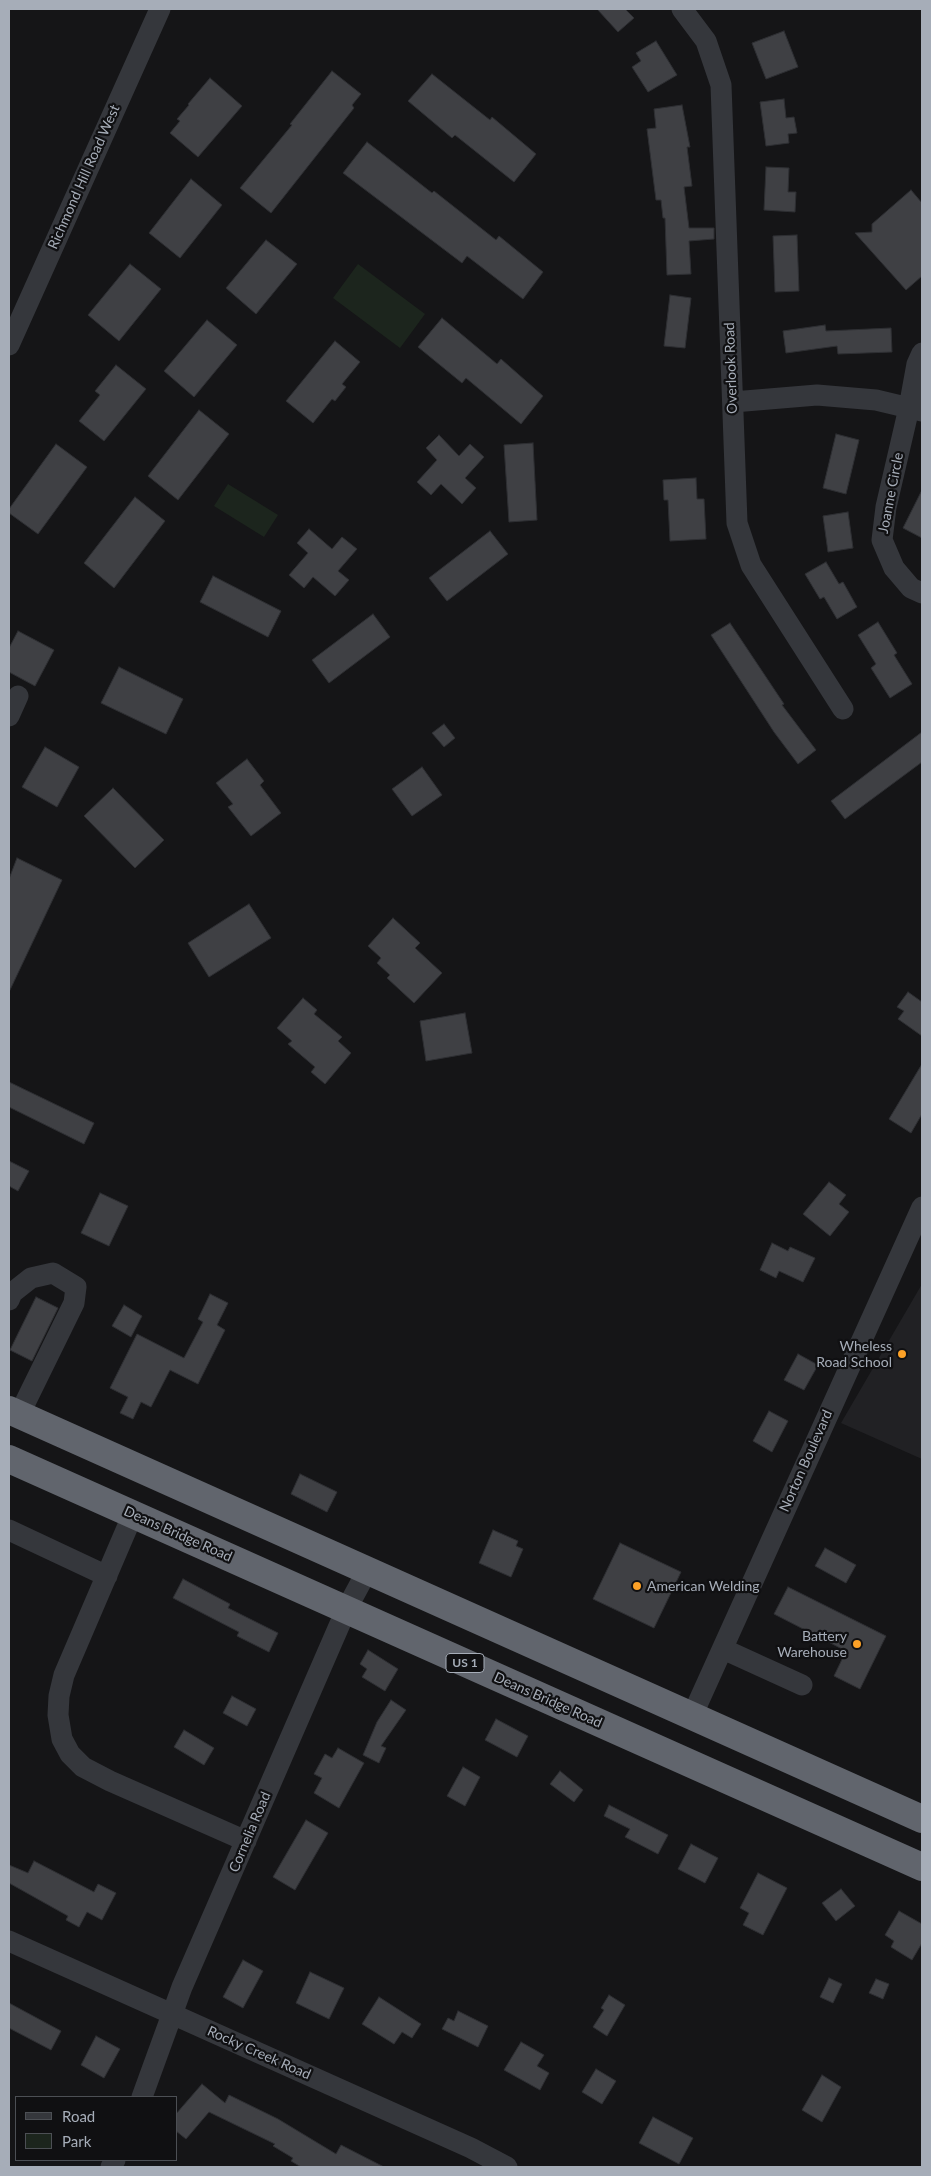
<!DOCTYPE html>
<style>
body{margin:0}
#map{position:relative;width:931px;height:2176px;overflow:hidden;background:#151517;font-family:Lato,sans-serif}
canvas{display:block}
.frame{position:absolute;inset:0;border:10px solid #a6adb8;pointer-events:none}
.legend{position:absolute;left:15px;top:2096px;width:162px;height:65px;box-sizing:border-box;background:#101012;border:1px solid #4c4f54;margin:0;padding:6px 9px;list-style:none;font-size:15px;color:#a6adb8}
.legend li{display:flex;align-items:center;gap:10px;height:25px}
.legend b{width:25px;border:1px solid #4c4f54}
</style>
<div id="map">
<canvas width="931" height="2176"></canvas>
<div class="frame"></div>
<ul class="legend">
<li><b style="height:6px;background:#35373c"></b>Road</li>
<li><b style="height:14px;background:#1c251d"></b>Park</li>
</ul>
</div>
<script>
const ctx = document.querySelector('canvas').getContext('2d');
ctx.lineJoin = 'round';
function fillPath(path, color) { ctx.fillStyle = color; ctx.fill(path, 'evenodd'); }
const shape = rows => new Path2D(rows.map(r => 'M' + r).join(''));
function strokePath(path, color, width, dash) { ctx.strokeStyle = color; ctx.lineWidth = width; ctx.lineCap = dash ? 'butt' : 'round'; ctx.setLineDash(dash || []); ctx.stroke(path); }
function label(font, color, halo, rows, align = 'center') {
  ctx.font = font + ' Lato,sans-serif'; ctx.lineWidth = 4.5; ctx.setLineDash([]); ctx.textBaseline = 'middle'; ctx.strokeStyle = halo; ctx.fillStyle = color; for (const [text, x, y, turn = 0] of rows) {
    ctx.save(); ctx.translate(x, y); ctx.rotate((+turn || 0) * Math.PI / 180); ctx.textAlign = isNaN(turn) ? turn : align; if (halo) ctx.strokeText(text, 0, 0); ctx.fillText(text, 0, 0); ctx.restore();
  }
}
const built = shape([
 [922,1284,922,1459,841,1423]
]);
const green = shape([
 [358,264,425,314,400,348,333,298],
 [228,484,278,515,264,537,214,506]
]);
const building = shape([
 [597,9,625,9,634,18,618,32,597,9],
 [784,31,798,67,766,79,752,43,784,31],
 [656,41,677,75,648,92,632,67,641,61,636,53,656,41],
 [332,71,361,94,352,105,354,108,271,213,240,188,292,125,290,124,332,71],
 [432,74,490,120,492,117,536,154,514,182,455,135,452,138,408,101,432,74],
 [210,78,242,106,198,157,170,133,180,121,177,119,189,105,188,104,210,78],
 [784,99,786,118,794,117,797,133,788,134,789,143,766,146,760,102,784,99],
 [682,105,690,147,687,147,692,186,684,187,689,228,714,228,714,239,689,241,691,274,667,275,665,218,663,218,661,200,656,200,647,129,656,128,654,109,682,105],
 [367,142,432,193,434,191,496,240,499,236,543,272,523,299,467,256,462,263,343,173,367,142],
 [766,167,789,168,788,192,796,192,795,212,764,210,766,167],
 [191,179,222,205,180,258,149,233,191,179],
 [911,190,922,203,922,276,906,290,855,233,872,232,872,224,911,190],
 [797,235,799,291,775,292,773,236,797,235],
 [266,240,297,264,256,314,226,288,266,240],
 [130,264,161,289,119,341,88,315,130,264],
 [670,295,691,298,685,348,664,346,670,295],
 [442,318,497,364,501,359,543,396,521,424,466,378,462,383,418,347,442,318],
 [207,320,237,345,194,397,164,371,207,320],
 [825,325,826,331,891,328,892,352,838,354,837,346,786,353,783,331,825,325],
 [335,341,360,362,342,384,346,387,335,401,332,399,313,423,286,401,335,341],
 [116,365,146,389,104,441,79,421,100,395,95,391,116,365],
 [199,410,229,434,178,500,148,476,199,410],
 [836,434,859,440,846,494,823,488,836,434],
 [439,435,459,456,470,444,484,457,465,478,476,488,462,504,441,484,431,495,417,482,437,460,426,448,439,435],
 [533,443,537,520,509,522,504,445,533,443],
 [56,444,87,467,38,534,9,513,9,509,56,444],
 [696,478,697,499,704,499,706,539,670,541,668,500,664,500,663,480,696,478],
 [922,490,922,538,903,528,922,490],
 [135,497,165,521,114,588,84,563,135,497],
 [848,512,853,548,828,552,823,516,848,512],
 [309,529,332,549,342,537,357,549,338,571,349,580,335,596,313,577,304,588,289,575,308,553,297,543,309,529],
 [490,531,508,554,447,601,429,578,490,531],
 [826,562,839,584,843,582,857,607,837,619,824,597,820,599,805,574,826,562],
 [213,576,281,611,268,637,200,602,213,576],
 [373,614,390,637,329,683,312,660,373,614],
 [878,622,897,653,894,655,912,684,890,698,871,668,876,664,858,635,878,622],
 [730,623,784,704,782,705,816,750,798,764,774,732,711,635,730,623],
 [18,631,54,650,35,686,9,672,9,648,18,631],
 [119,667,183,699,166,734,101,703,119,667],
 [444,724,455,738,444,747,432,733,444,724],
 [922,732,922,762,845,819,831,801,922,732],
 [45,747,79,767,57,807,22,787,45,747],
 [247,759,264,781,260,785,281,813,251,836,228,807,233,804,216,783,247,759],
 [422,767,442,795,412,816,392,789,422,767],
 [113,788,164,840,135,868,84,816,113,788],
 [17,858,62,880,9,992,9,879,17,858],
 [249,904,271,938,209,977,188,943,249,904],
 [393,918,420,943,415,948,442,973,414,1003,387,978,390,975,377,963,381,958,368,946,393,918],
 [908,992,922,1002,922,1036,898,1019,904,1011,897,1007,908,992],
 [303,998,317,1010,314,1014,342,1037,338,1041,351,1053,325,1084,311,1072,315,1067,288,1044,292,1041,277,1028,303,998],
 [465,1013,472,1053,426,1061,420,1021,465,1013],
 [922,1064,922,1114,911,1133,889,1119,922,1064],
 [9,1082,94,1123,84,1144,9,1107,9,1082],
 [9,1161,29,1171,18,1191,9,1186,9,1161],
 [829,1182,846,1195,839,1204,849,1212,830,1236,803,1214,829,1182],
 [100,1193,128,1206,109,1246,81,1233,100,1193],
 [772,1243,788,1251,790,1247,815,1258,803,1282,779,1271,776,1278,760,1270,772,1243],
 [210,1294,228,1303,217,1325,225,1330,198,1384,170,1370,151,1407,141,1402,133,1419,120,1413,128,1397,110,1388,137,1334,184,1358,203,1322,198,1319,210,1294],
 [36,1297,58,1308,32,1361,10,1350,36,1297],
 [124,1305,142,1316,131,1337,112,1326,124,1305],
 [798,1354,818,1365,804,1390,784,1380,798,1354],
 [769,1411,788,1421,772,1452,753,1441,769,1411],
 [300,1474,337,1492,327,1512,291,1494,300,1474],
 [493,1530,518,1541,516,1546,523,1549,511,1577,479,1563,493,1530],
 [620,1543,681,1572,654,1628,593,1599,620,1543],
 [825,1548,856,1565,846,1583,815,1566,825,1548],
 [183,1579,230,1604,228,1608,278,1633,269,1652,237,1636,239,1632,173,1598,183,1579],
 [788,1587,886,1636,860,1689,834,1676,846,1651,774,1614,788,1587],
 [368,1650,398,1669,385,1691,362,1677,367,1669,360,1664,368,1650],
 [232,1696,256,1709,247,1726,223,1713,232,1696],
 [391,1700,406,1710,381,1746,386,1748,379,1763,363,1755,377,1722,391,1700],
 [496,1719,528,1736,517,1757,485,1740,496,1719],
 [184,1730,214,1748,204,1765,174,1747,184,1730],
 [338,1748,364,1763,339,1808,314,1793,322,1778,314,1774,325,1754,332,1758,338,1748],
 [463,1767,480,1777,465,1806,447,1796,463,1767],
 [560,1771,583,1790,574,1802,550,1784,560,1771],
 [609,1805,668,1835,658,1854,625,1837,630,1829,604,1816,609,1805],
 [306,1820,328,1833,295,1890,273,1877,306,1820],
 [691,1844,718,1858,705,1883,678,1869,691,1844],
 [34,1861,94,1892,98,1884,116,1893,102,1920,87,1912,79,1927,66,1920,68,1916,9,1883,9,1865,28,1873,34,1861],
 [758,1873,787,1888,763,1935,743,1925,749,1913,740,1908,758,1873],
 [841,1889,855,1906,836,1921,822,1903,841,1889],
 [899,1911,922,1924,922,1943,912,1960,891,1947,894,1941,885,1935,899,1911],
 [243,1960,263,1971,243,2008,223,1997,243,1960],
 [310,1972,344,1988,329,2019,296,2003,310,1972],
 [829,1978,842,1984,833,2003,820,1997,829,1978],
 [876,1979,889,1984,883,1999,869,1993,876,1979],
 [609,1995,625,2005,607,2036,593,2027,604,2010,601,2008,609,1995],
 [379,1997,421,2024,412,2038,402,2032,394,2044,362,2024,379,1997],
 [9,2003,61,2031,51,2050,9,2028,9,2003],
 [458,2011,488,2026,478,2047,442,2029,448,2018,454,2021,458,2011],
 [96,2036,120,2049,104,2078,81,2065,96,2036],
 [521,2042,544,2055,537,2066,549,2073,540,2090,504,2070,521,2042],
 [596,2069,616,2081,602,2104,582,2092,596,2069],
 [822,2075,841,2087,822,2122,802,2110,822,2075],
 [202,2084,225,2103,229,2095,278,2119,336,2154,341,2145,384,2167,301,2167,291,2161,293,2158,273,2146,275,2144,209,2112,186,2139,176,2131,176,2114,202,2084],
 [653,2117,693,2138,679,2164,639,2143,653,2117]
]);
const minor = shape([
 [682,9,706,41,721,85,737,523,751,565,843,709],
 [9,345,160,9],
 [922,353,917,364,909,408,886,507,882,540,894,568,911,588,922,593],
 [733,402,817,395,876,400,922,411],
 [9,716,18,696],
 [9,1300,12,1293,31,1278,53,1273,76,1287,74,1303,19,1415],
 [133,1514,64,1675,59,1696,58,1715,62,1739,70,1754,83,1767,110,1781,246,1841],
 [9,1530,107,1576],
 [723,1649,802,1685],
 [692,1716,922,1207],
 [9,1941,471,2148,507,2167],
 [142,2097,182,1987,346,1610,367,1571],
 [111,2167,115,2160]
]);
const highway = shape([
 [9,1410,922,1819],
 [9,1459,922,1867]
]);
const markers = [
 [902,1354,5,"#fca127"],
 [637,1586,5,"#fca127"],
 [857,1644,5,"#fca127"]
];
const shields = [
 [465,1663,38]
];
const shieldNames = [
 ["US 1",465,1663]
];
const streetNames = [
 ["Richmond Hill Road West",84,177,-66],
 ["Overlook Road",731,368,-92],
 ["Joanne Circle",891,493,-79],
 ["Norton Boulevard",806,1461,-66],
 ["Deans Bridge Road",178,1534,24],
 ["Deans Bridge Road",548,1700,24],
 ["Cornelia Road",250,1832,-67],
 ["Rocky Creek Road",259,2053,24]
];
const poiNames = [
 ["Wheless",892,1346],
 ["Road School",892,1362],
 ["American Welding",647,1586,"left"],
 ["Battery",847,1636],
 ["Warehouse",847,1652]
];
fillPath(built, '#212124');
fillPath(green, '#1c251d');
fillPath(building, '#3f4044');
strokePath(building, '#2e2f33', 1);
strokePath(minor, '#35373c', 21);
strokePath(highway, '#61656d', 28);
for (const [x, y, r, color] of markers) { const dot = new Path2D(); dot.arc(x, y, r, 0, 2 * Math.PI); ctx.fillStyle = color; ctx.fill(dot); strokePath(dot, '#101012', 2); }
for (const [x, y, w] of shields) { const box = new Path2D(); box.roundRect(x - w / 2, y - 9.5, w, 19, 4); ctx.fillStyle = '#101012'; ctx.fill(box); strokePath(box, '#a6adb8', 1); }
label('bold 12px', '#a6adb8', null, shieldNames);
label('14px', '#a6adb8', '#101012', streetNames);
label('14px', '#a6adb8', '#101012', poiNames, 'right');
</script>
